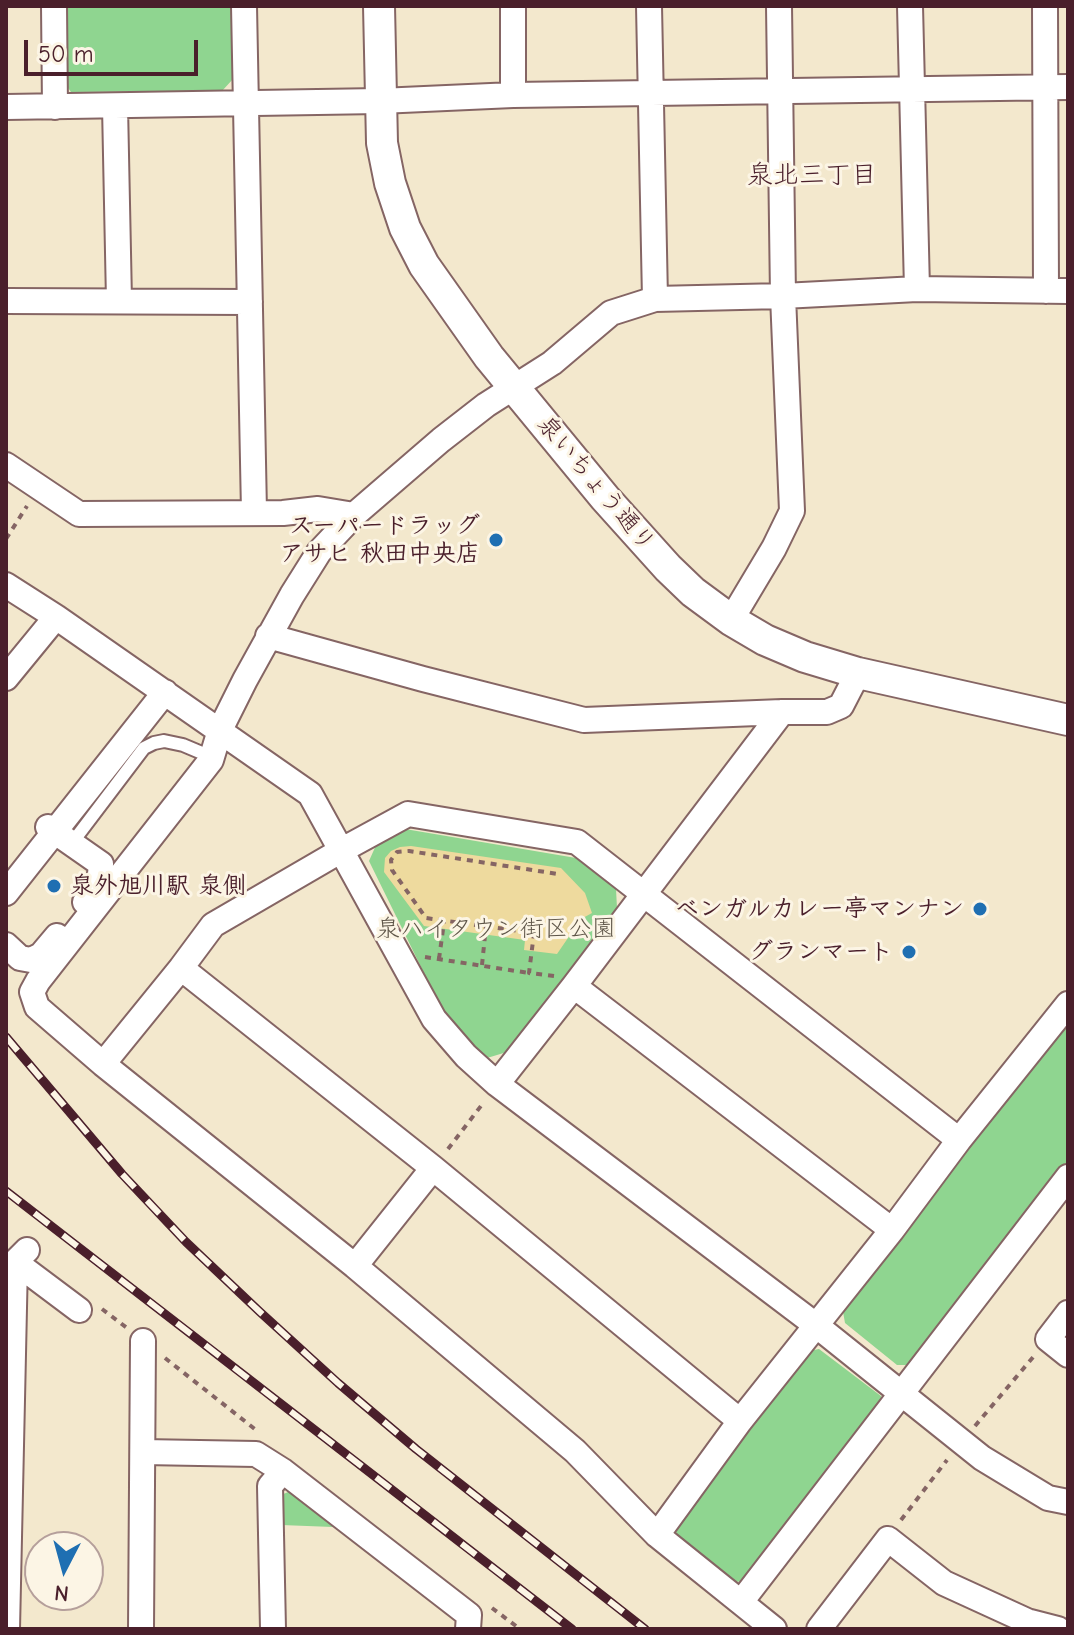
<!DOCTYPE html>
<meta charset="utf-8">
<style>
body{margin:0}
#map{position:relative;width:1074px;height:1635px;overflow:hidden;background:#f3e8cd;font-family:"Comic Neue",sans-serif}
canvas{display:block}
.frame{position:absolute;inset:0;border:8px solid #4a1f2b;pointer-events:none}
.north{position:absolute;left:24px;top:1531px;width:80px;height:80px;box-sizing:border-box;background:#fcf5e5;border:2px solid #b59f9b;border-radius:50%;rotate:186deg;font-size:22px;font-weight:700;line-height:32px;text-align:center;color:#4a1f2b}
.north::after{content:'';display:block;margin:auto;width:28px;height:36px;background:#1f6fb2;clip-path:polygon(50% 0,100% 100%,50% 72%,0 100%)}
.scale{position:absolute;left:24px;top:40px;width:174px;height:36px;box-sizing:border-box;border:4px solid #4a1f2b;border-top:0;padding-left:10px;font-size:24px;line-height:28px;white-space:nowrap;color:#4a1f2b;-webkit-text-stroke:6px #fcf5e5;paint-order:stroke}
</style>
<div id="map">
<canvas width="1074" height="1635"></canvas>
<div class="frame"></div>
<div class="north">N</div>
<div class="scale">50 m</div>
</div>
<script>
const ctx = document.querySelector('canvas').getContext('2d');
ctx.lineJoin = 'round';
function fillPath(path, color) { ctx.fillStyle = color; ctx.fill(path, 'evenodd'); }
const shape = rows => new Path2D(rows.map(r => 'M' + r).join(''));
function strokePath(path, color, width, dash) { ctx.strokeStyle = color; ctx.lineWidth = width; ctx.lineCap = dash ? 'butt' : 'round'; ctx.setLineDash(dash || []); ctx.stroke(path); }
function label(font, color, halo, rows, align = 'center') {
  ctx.font = font + ' "Comic Neue","Klee One",sans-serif'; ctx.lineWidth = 6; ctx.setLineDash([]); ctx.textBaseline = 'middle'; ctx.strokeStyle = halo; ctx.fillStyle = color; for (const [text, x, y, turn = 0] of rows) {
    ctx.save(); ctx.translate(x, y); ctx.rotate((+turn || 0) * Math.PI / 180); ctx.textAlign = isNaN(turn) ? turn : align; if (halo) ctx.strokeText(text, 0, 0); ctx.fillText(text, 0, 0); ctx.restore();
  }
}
const green = shape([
 [62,6,232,6,233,79,222,91,71,92,63,81],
 [405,829,576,858,616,889,617,908,507,1052,487,1058,446,1018,369,861,377,843],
 [1068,1017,1068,1167,915,1365,897,1365,845,1323,842,1306],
 [819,1349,881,1396,881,1407,747,1581,734,1582,676,1534,678,1521,809,1351],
 [293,1490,338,1523,333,1527,281,1525,281,1495]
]);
const sand = shape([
 [411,846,561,868,585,893,592,913,581,919,557,954,524,950,525,940,424,926,384,872,385,858,391,851,400,847]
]);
const path = shape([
 [6,539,27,506],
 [425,957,529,973],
 [439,959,444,922],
 [482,965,486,926],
 [554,976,529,973,534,933,426,918,392,870,391,860,397,852,409,851,558,874],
 [448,1149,484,1102],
 [102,1309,127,1328],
 [165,1358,256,1430],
 [975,1426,1034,1356],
 [901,1520,947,1460],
 [492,1608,520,1629]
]);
const service = shape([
 [72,843,144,748,154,743,164,741,183,745,202,753,211,760]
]);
const minor = shape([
 [54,6,55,107],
 [244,6,254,512],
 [513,6,513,95],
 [649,6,655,299],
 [910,6,917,289],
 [1045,6,1046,291],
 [115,106,119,301],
 [6,107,380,101,513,95,1068,87],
 [6,301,250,302],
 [6,465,79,514,283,513,318,509,354,515,441,440,486,405,552,363,611,313,655,299,783,296,917,289,1068,291],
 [354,515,319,552,292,595,245,680,220,730,211,760,38,981,32,992,37,1007,103,1064,355,1266,575,1451,657,1535,774,1629],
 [6,585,56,617,310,794,434,1019,466,1056,497,1084,817,1326,982,1458,1048,1498,1068,1502],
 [731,620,774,548,792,511,783,296,779,6],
 [268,636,423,679,584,720,782,712,827,712,841,706,858,673],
 [6,678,56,617],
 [48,827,101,864,99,884,85,902],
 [6,893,165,692],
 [6,945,20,958,31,960,41,955,57,936],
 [181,968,433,1168,740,1421],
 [574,986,892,1230],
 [103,1064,181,968,213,925,342,850,408,814,577,842,959,1140],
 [497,1084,574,986,782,712],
 [15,1262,79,1310],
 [355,1266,433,1168],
 [1068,1313,1048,1339,1068,1355],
 [143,1452,256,1454,283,1471,469,1615,468,1629],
 [657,1535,740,1421,892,1230,959,1140,1068,1004],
 [741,1602,1068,1177],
 [7,1629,15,1262,27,1250],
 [141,1629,143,1341],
 [273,1629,270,1486,283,1471],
 [819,1629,888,1539,944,1583,1027,1621,1058,1629]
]);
const tertiary = shape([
 [379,6,382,143,390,183,405,228,424,265,489,357,605,498,668,568,693,592,731,620,765,640,805,657,858,673,1068,720]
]);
const rail = shape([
 [6,1037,122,1174,186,1242,260,1312,338,1383,416,1449,645,1629],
 [6,1191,572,1629]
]);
const markers = [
 [496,540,8,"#1f6fb2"],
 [54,886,8,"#1f6fb2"],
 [980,909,8,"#1f6fb2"],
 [909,952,8,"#1f6fb2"]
];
const streetNames = [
 ["泉いちょう通り",596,484,50]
];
const poiNames = [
 ["スーパードラッグ",480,526],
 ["アサヒ 秋田中央店",480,554],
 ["泉外旭川駅 泉側",70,886,"left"],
 ["ベンガルカレー亭マンナン",964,909],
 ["グランマート",893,952]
];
const parkNames = [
 ["泉ハイタウン街区公園",496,929]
];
const neighbourhoodNames = [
 ["泉北三丁目",812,176]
];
fillPath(green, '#8fd590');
fillPath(sand, '#eeda9e');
strokePath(service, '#856564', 16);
strokePath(minor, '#856564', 28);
strokePath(tertiary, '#856564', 34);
strokePath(path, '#856564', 4, [6, 6]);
strokePath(service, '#fff', 12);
strokePath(minor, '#fff', 24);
strokePath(tertiary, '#fff', 30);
strokePath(rail, '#4a1f2b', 9);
strokePath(rail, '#fcf5e5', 6, [18]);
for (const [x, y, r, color] of markers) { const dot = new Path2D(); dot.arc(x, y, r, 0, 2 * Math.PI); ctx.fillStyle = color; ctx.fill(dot); strokePath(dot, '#fcf5e5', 3); }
label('24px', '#4a1f2b', '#fcf5e5', streetNames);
label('bold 24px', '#4a1f2b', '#fcf5e5', poiNames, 'right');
label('24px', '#5f5649', '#fcf5e5', parkNames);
label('26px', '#4a1f2b', '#fcf5e5', neighbourhoodNames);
</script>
